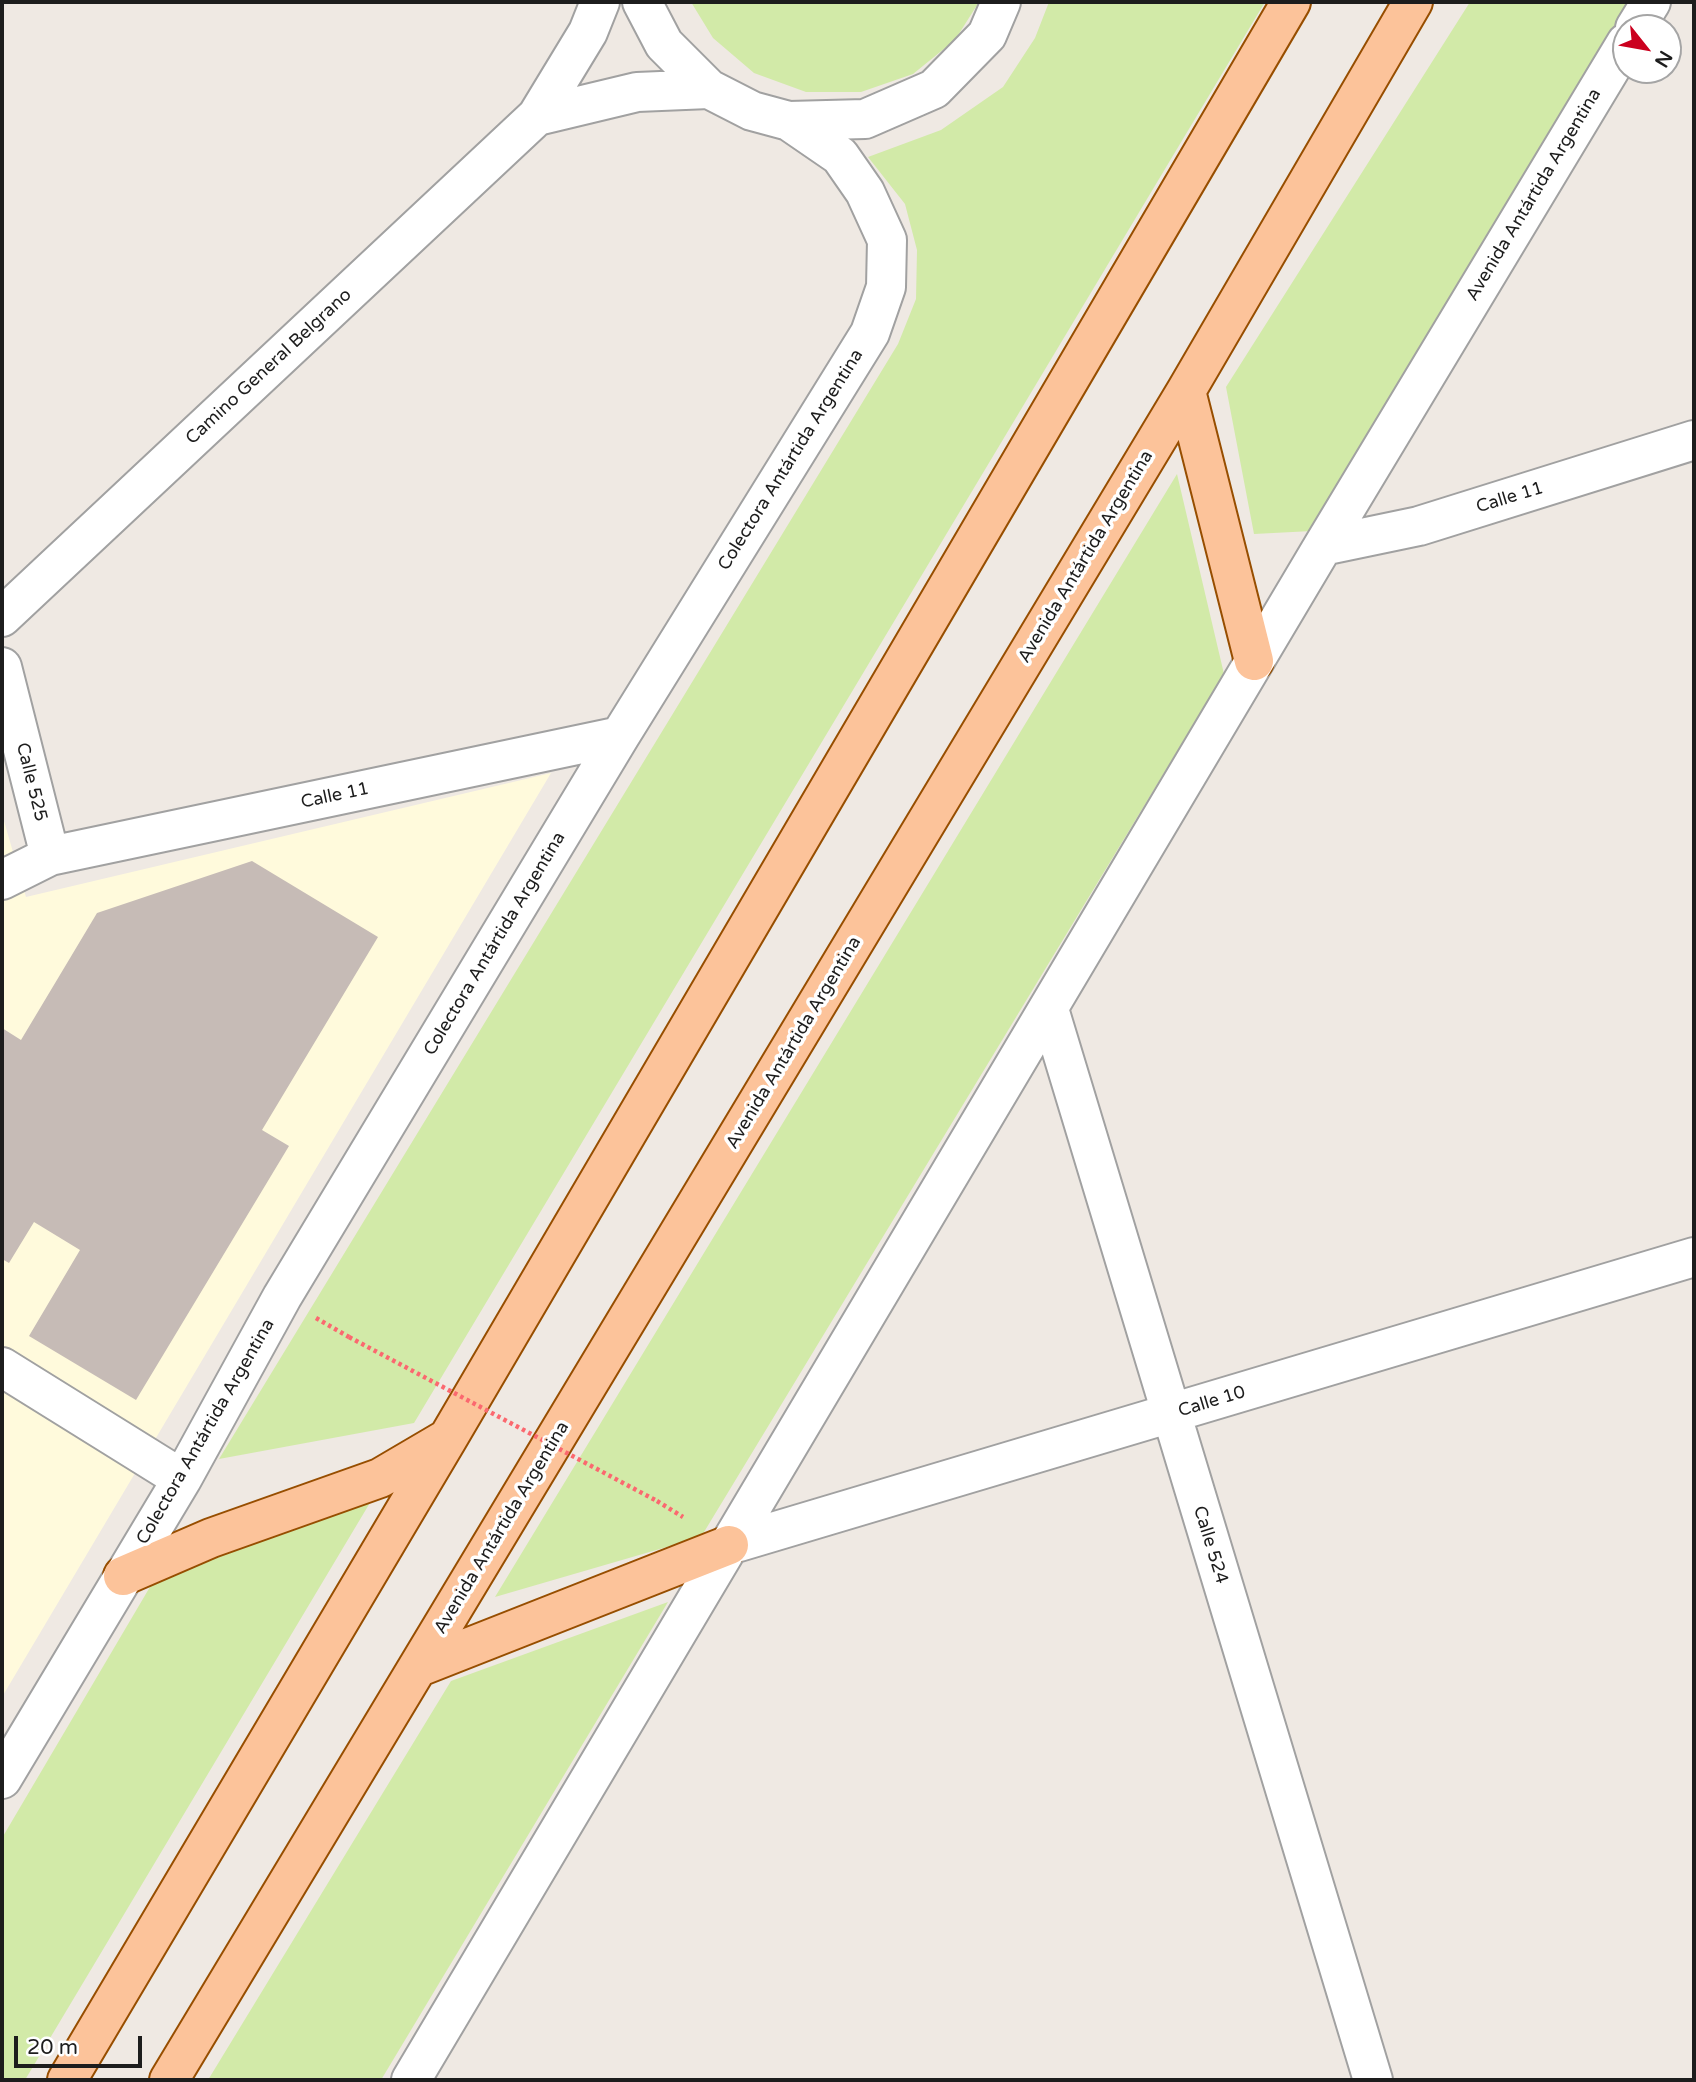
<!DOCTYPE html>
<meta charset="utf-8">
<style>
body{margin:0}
#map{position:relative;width:1696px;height:2082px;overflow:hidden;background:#efe9e3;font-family:"Varela Round",sans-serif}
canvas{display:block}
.frame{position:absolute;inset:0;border:4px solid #1d1d1d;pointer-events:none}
.north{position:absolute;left:1612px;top:14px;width:70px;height:70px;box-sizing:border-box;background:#fff;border:2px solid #a5a5a5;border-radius:50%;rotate:121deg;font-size:19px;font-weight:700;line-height:28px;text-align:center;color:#1d1d1d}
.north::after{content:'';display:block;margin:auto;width:24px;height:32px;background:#cb001e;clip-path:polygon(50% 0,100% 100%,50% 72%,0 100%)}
.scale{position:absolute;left:14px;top:2036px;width:128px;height:32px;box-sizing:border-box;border:4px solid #1d1d1d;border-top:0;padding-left:9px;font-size:21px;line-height:24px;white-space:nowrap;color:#1d1d1d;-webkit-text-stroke:5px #fff;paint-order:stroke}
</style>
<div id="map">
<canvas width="1696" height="2082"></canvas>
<div class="frame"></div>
<div class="north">N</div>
<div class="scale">20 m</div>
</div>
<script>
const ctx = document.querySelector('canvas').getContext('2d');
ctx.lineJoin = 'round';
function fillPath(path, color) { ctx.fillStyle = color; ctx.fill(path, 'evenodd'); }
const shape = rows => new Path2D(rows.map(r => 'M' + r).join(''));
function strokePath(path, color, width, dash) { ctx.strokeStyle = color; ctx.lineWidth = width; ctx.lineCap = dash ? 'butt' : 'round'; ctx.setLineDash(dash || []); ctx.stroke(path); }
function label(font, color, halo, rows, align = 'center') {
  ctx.font = font + ' "Varela Round",sans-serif'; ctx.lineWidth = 7; ctx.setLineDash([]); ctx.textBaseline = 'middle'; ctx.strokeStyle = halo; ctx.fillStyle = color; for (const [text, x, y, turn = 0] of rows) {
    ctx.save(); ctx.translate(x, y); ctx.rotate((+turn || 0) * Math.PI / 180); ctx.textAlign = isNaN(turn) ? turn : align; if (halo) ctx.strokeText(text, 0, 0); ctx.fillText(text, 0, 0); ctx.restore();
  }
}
const education = shape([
 [551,773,2,1697,2,814,26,897]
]);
const grass = shape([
 [691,2,979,2,955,40,913,74,861,92,806,92,754,73,713,38],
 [1049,2,1265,2,414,1423,219,1459,898,344,916,299,917,250,905,204,868,157,941,130,1003,87,1035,38],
 [1470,2,1639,2,1312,531,1254,534,1226,387],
 [1177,474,1224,674,701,1537,495,1597],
 [383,1481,25,2080,2,2080,2,1838,180,1536],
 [668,1602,381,2080,208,2080,451,1681]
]);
const building = shape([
 [252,861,378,937,262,1130,289,1146,136,1400,29,1336,80,1250,34,1222,9,1263,2,1259,2,1028,21,1040,97,913]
]);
const path = shape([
 [316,1318,349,1337],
 [657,1501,683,1517]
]);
const minor = shape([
 [642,2,664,44,709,89,752,111,789,121,865,119,934,89,987,35,1001,2],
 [1635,28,1651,2],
 [537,116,637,92,709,89],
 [1323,546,1419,526,1694,440],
 [2,617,537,116,588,32,600,2],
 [2,667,50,856],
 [2,880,50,856,620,736],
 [1049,1009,1373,2080],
 [2,1367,182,1479],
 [729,1545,1694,1257],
 [2,1779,182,1479,282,1297,620,736,870,333,886,287,887,240,865,192,840,156,789,121],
 [411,2080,1323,546,1626,43]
]);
const major = shape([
 [1186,391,1254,661],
 [123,1576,211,1538,380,1478,443,1441],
 [419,1667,729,1545],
 [67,2080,448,1438,1291,2],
 [169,2080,1186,391,1413,2]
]);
const pathBridge = shape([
 [349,1337,657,1501]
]);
const streetNames = [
 ["Avenida Antártida Argentina",1534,195,-59],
 ["Camino General Belgrano",269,367,-43],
 ["Colectora Antártida Argentina",791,460,-58],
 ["Calle 11",1510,498,-17],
 ["Avenida Antártida Argentina",1086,557,-59],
 ["Calle 525",31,782,76],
 ["Calle 11",335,796,-12],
 ["Colectora Antártida Argentina",495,944,-59],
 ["Avenida Antártida Argentina",794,1043,-59],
 ["Calle 10",1212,1402,-17],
 ["Colectora Antártida Argentina",206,1432,-60],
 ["Avenida Antártida Argentina",502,1528,-59],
 ["Calle 524",1210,1545,73]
];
fillPath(education, '#fffadc');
fillPath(grass, '#d2eaa8');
fillPath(building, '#c6bbb6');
strokePath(minor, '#a1a1a1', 42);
strokePath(major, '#974e00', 42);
strokePath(path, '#fb686f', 4.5, [3.5, 3.5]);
strokePath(minor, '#fff', 38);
strokePath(major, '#fcc39a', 38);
strokePath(pathBridge, '#fb686f', 4.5, [3.5, 3.5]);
label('18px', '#1d1d1d', '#fff', streetNames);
</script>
